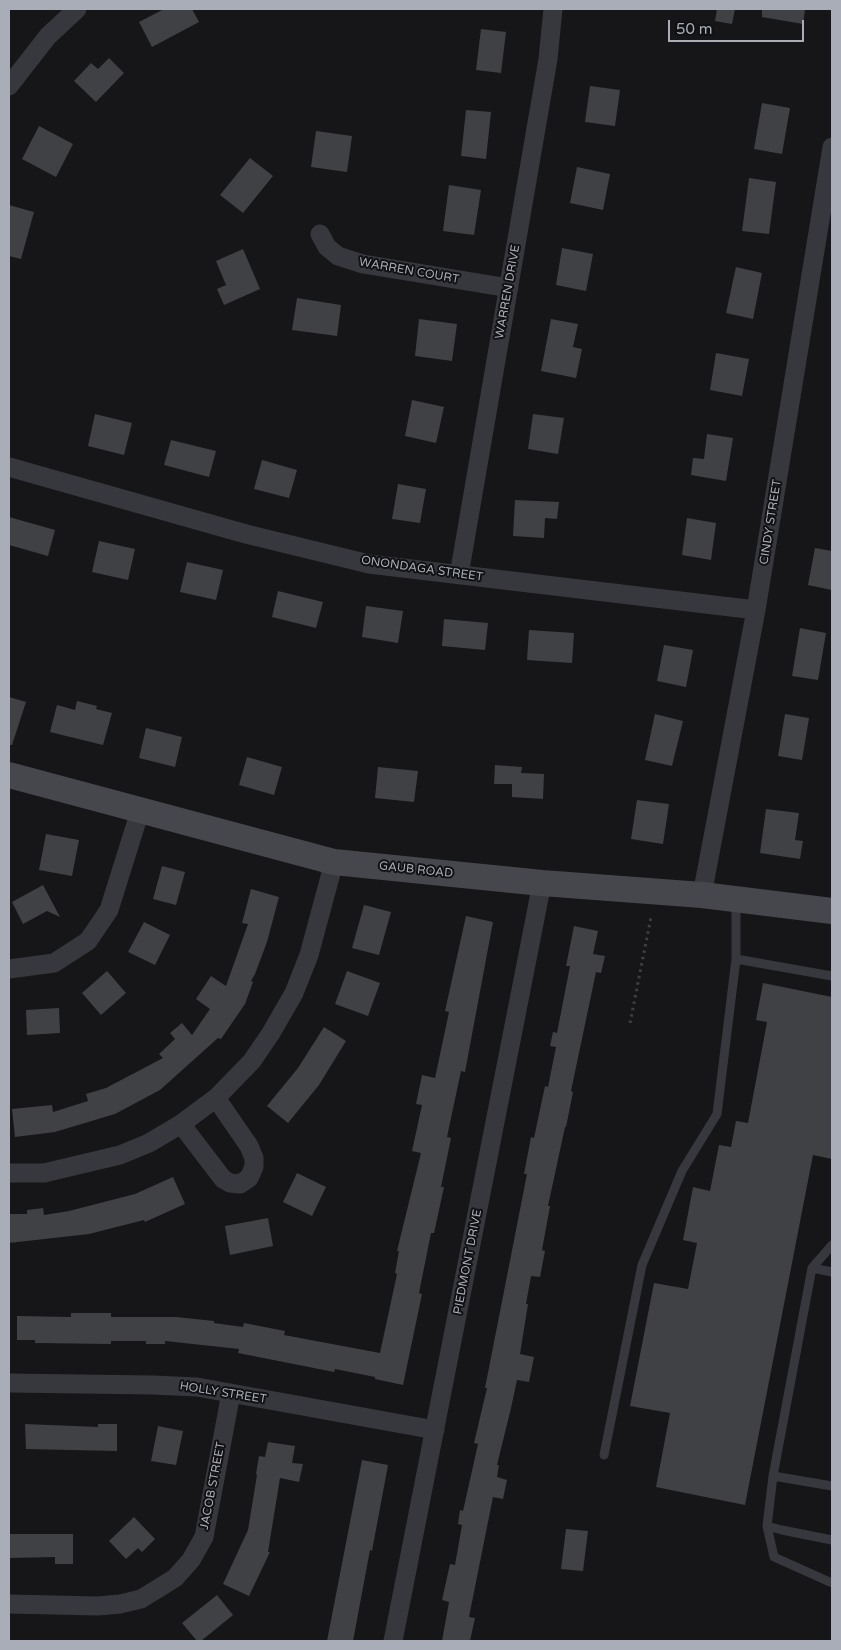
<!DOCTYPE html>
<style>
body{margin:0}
#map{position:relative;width:841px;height:1650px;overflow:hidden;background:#161618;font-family:"Varela Round",sans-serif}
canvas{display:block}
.frame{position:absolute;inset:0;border:10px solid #a8adb8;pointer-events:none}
.scale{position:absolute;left:668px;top:20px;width:136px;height:22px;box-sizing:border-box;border:2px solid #a8adb8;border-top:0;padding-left:6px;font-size:15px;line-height:18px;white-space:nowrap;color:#a8adb8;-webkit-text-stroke:4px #111113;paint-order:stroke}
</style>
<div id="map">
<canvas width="841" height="1650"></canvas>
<div class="frame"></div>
<div class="scale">50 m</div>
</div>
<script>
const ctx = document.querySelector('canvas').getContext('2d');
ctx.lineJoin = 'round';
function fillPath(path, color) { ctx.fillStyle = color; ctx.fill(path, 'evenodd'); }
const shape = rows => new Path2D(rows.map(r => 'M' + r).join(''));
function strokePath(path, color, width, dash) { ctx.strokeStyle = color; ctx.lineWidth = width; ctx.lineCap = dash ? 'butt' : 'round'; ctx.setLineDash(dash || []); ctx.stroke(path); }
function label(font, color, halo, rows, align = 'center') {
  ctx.font = font + ' "Varela Round",sans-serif'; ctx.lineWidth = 4; ctx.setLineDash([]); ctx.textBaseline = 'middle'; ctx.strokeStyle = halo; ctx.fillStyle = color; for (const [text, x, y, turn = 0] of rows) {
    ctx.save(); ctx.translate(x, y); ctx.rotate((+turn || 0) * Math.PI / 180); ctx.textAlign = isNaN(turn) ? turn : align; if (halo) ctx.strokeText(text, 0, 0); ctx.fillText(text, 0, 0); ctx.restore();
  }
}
const building = shape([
 [164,9,192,9,199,22,152,47,139,22],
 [717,9,735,9,732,24,715,21],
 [762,9,805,9,803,24,762,17],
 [481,29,506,32,501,73,476,70],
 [109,58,124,73,96,102,74,81,91,63,98,69],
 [590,86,620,90,615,126,585,122],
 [762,103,790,108,782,154,754,149],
 [466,110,491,112,486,159,461,156],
 [39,126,73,144,56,177,22,159],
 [316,131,352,136,347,172,311,167],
 [250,158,273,176,243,213,220,195],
 [577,167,610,174,603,210,570,203],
 [749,178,776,182,769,234,742,231],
 [449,185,481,190,474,235,443,231],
 [9,205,34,212,21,259,9,256],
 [562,248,593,254,586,291,556,285],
 [243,249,260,289,224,305,217,289,226,285,216,261],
 [736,267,762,273,753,319,726,313],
 [297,298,341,305,337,336,292,330],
 [419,319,457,324,452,361,415,356],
 [551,319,578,324,573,347,582,349,576,378,541,371],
 [716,353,749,359,742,396,710,390],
 [412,400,444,407,436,443,405,436],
 [95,414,132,423,124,455,88,446],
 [533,414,564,418,558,454,528,449],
 [707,434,733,438,726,481,691,475,693,458,704,459],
 [171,440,216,451,209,477,164,465],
 [262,460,297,470,289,498,254,489],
 [398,484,426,489,420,523,392,519],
 [515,500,559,502,557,519,545,518,544,538,513,536],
 [9,517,55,530,48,556,9,545],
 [687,518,716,523,711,560,682,555],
 [99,541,135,549,128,580,92,572],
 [815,548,832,551,832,590,808,585],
 [187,562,223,570,216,600,180,592],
 [278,591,323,602,316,628,272,617],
 [366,606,403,611,398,643,362,637],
 [444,619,488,623,485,650,442,646],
 [800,628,826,633,818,680,792,676],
 [529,630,574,633,572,663,527,660],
 [664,645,693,650,686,687,657,681],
 [9,697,26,702,12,745,9,745],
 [77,701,97,706,96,709,112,713,103,745,50,732,57,705,75,710],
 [655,714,683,721,672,766,645,760],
 [785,714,809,718,802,760,778,756],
 [146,728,182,737,175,767,139,758],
 [247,757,282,767,274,795,239,785],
 [495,765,522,767,521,773,544,774,543,799,512,797,512,784,494,784],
 [378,767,418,771,414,802,375,798],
 [637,800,669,804,663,844,631,839],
 [766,809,799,813,795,840,803,841,800,859,760,853],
 [46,834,79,840,72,876,39,870],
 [162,866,185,872,176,905,153,899],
 [43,885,60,917,47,911,23,924,12,902],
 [251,889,279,897,267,942,255,974,251,981,253,982,245,1004,221,1039,218,1038,160,1090,115,1114,55,1132,15,1137,12,1109,52,1105,53,1112,88,1101,86,1094,106,1088,163,1058,159,1054,175,1039,170,1033,182,1023,192,1035,210,1009,196,999,211,976,226,986,248,924,242,923],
 [364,905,391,912,379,955,352,948],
 [466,916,493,922,465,1072,461,1071,447,1137,451,1138,441,1187,444,1187,434,1233,431,1233,419,1293,422,1294,403,1385,375,1379,375,1377,335,1369,334,1372,238,1353,239,1349,165,1341,165,1344,146,1344,146,1341,111,1341,111,1344,35,1343,35,1340,17,1340,17,1316,71,1317,71,1313,111,1313,111,1317,176,1317,214,1321,214,1323,243,1327,244,1323,285,1331,284,1335,380,1353,397,1274,395,1273,399,1251,397,1251,421,1153,412,1151,422,1105,416,1104,422,1075,435,1078,449,1012,445,1011],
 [144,922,170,935,155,965,128,952],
 [574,926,598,931,593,954,605,956,601,973,596,972,571,1091,573,1092,566,1127,565,1127,548,1206,550,1206,542,1250,545,1251,540,1277,531,1276,526,1304,528,1304,520,1354,534,1357,529,1382,517,1380,511,1408,497,1465,499,1465,497,1477,507,1480,503,1499,493,1497,469,1617,475,1618,470,1641,442,1641,449,1602,442,1600,450,1564,455,1565,462,1525,458,1524,460,1510,463,1511,478,1444,474,1443,487,1388,485,1388,527,1174,524,1174,531,1137,534,1138,545,1086,548,1087,556,1047,550,1046,553,1032,557,1033,570,966,566,966],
 [107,971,126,993,101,1015,82,993],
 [347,971,380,983,368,1016,335,1004],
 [763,983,832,997,832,1159,813,1155,745,1505,656,1487,670,1413,630,1406,654,1283,688,1289,697,1243,683,1240,693,1187,710,1191,719,1145,731,1147,736,1121,748,1123,767,1022,756,1020],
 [59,1008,60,1033,27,1035,26,1010],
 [324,1027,346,1041,319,1085,288,1123,267,1106,298,1068],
 [297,1173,326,1187,312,1216,283,1202],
 [173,1177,185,1204,145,1222,144,1220,89,1234,9,1243,9,1214,27,1214,27,1210,43,1208,44,1215,69,1211,135,1194],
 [268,1218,273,1246,230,1255,225,1226],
 [25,1424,98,1427,98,1424,117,1424,117,1451,26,1449],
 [158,1426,183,1431,176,1465,151,1461],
 [268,1442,295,1446,292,1463,303,1464,299,1482,280,1478,268,1552,270,1552,249,1596,223,1584,248,1530,257,1475,256,1474,259,1456,265,1457],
 [362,1460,388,1465,372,1551,370,1550,353,1641,327,1641],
 [134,1517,155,1539,142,1552,138,1548,126,1559,109,1541],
 [566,1529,588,1531,583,1571,561,1569],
 [9,1534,73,1534,73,1564,55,1564,55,1557,9,1558],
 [217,1595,233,1615,201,1641,197,1641,182,1623]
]);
const path = shape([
 [630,1023,651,917]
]);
const lane = shape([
 [736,959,832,976],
 [832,1245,812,1268,773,1476,832,1486],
 [812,1268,832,1272],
 [604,1455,642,1265,682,1171,717,1114,736,959,736,902],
 [773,1476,767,1526,774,1557,832,1583],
 [767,1526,782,1530,832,1540]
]);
const street = shape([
 [9,86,48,36,77,9],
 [320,234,327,247,338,256,363,264,509,288],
 [9,467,246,534,369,564,756,610],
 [459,575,548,59,553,9],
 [702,895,756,610,832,147],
 [9,969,54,963,88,941,109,910,140,811],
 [181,1124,223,1179,230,1183,240,1184,249,1178,254,1167,254,1158,249,1146,216,1098],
 [9,1173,44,1173,120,1155,149,1143,181,1124,216,1098,252,1061,271,1033,294,993,309,955,334,862],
 [9,1383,153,1385,197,1387,435,1430],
 [9,1604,98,1606,120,1604,141,1599,175,1578,191,1560,204,1537,231,1393],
 [393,1641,542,883]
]);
const secondary = shape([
 [9,775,334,862,542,883,702,895,832,911]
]);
const streetNames = [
 ["WARREN COURT",409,271,10],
 ["WARREN DRIVE",508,292,-80],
 ["CINDY STREET",771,522,-81],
 ["ONONDAGA STREET",422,569,8],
 ["GAUB ROAD",416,870,6],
 ["PIEDMONT DRIVE",468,1262,-79],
 ["HOLLY STREET",223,1393,9],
 ["JACOB STREET",213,1486,-79]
];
fillPath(building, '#404145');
strokePath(path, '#3d3f44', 3, [2.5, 4]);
strokePath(lane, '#37383d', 9);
strokePath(street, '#37383d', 19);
strokePath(secondary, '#45474d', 26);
label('12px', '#a8adb8', '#111113', streetNames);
</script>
